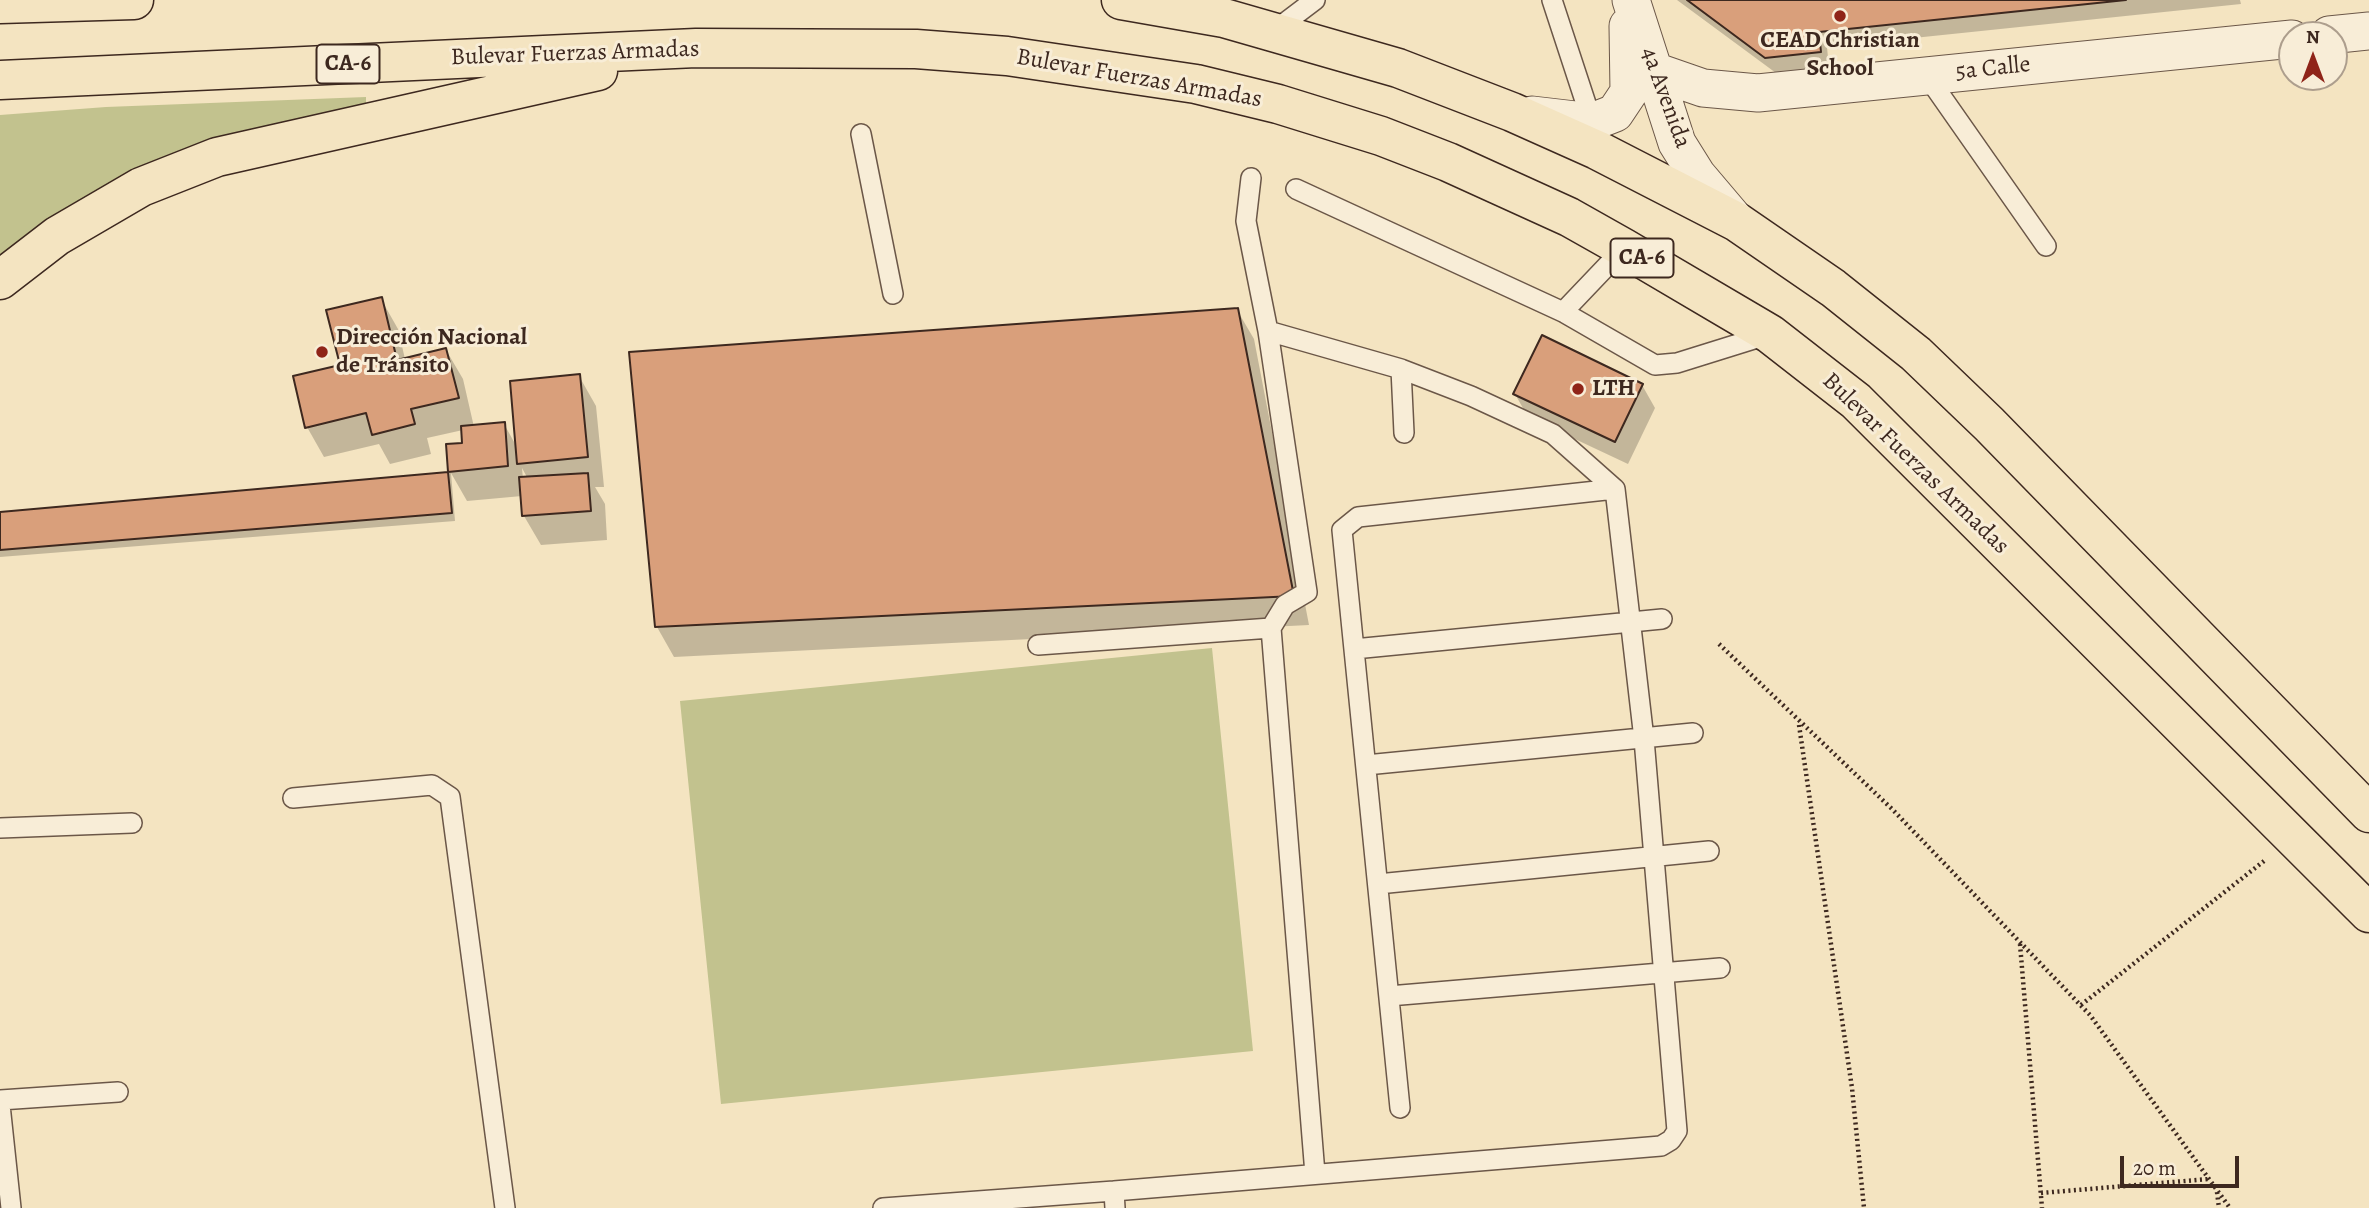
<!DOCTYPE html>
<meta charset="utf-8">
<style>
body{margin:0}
#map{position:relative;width:2369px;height:1208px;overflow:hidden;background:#f4e4c1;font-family:Alegreya,serif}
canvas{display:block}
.north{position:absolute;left:2278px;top:21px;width:70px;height:70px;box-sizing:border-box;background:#f8edd7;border:2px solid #ad9e8d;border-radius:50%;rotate:0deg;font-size:19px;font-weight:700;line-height:28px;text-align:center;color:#3d281f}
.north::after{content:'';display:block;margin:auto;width:24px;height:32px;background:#8f2418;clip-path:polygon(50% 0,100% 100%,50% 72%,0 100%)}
.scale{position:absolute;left:2120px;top:1156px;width:119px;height:32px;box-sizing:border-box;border:4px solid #3d281f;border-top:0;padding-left:9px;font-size:21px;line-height:24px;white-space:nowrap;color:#3d281f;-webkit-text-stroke:5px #f8edd7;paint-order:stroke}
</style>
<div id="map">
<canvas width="2369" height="1208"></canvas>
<div class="north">N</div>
<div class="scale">20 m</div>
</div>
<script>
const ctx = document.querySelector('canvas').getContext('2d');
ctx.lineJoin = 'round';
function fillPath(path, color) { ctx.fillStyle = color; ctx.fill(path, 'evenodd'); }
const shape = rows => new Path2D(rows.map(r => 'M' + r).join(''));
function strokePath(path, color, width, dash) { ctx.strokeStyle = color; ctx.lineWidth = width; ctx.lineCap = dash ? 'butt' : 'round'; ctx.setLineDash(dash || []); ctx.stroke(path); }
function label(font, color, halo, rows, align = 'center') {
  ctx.font = font + ' Alegreya,serif'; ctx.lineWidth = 6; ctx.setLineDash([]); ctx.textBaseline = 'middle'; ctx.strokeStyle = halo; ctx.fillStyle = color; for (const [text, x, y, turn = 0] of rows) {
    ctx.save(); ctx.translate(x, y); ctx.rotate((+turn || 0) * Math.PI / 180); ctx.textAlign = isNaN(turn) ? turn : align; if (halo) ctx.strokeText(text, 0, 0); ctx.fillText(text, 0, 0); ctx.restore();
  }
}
const green = shape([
 [366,97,366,104,237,132,151,165,0,257,0,115,106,107],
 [1212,648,1253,1051,721,1104,680,701]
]);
const shadow = shape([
 [1677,0,2240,0,2241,4,1827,47,1829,68,1776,73],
 [381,299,398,329,405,359,446,350,463,379,474,427,504,424,518,449,579,376,596,406,604,487,595,487,605,504,607,540,541,545,524,516,522,496,467,501,451,473,455,521,0,557,0,514,450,473,448,446,464,444,463,430,427,438,431,454,390,464,379,444,324,457,307,427],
 [522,468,528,479,523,479],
 [1237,310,1254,339,1309,625,674,657,657,627],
 [1642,385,1655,408,1628,464,1528,417,1515,394]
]);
const building = shape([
 [1687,0,2126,0,1819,32,1821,52,1765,58,1687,0],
 [382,297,397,360,446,348,459,398,411,409,415,424,372,435,366,413,305,428,293,376,340,365,326,310,382,297],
 [1238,308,1294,596,655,627,629,352,1238,308],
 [1542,335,1643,384,1615,442,1513,394,1542,335],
 [580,374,588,457,517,464,510,381,580,374],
 [505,422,508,466,448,472,446,444,462,443,461,426,505,422],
 [448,472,452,513,0,550,0,512,448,472],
 [588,473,591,511,522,516,519,477,588,473]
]);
const path = shape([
 [1719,644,1892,809,2090,1015,2230,1208],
 [1799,725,1852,1088,1864,1208],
 [2020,944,2042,1208],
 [2081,1005,2264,861],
 [2217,1192,2219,1208],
 [2041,1193,2209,1179]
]);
const service = shape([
 [1552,0,1592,122],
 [1274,31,1315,0],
 [1927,76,2046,246],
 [861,134,893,294],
 [1251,178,1246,221,1268,331,1307,592,1285,605,1271,628,1315,1174],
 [1296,189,1563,312,1655,365,1677,363,1770,334],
 [1563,312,1624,248],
 [1401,369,1404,433],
 [1038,645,1271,628],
 [1354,649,1662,619],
 [1366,765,1693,733],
 [293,798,432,785,450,797,505,1208],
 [0,828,132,823],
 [1378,884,1709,851],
 [1389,996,1720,968],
 [0,1100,118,1092],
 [0,1105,11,1208],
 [1400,1108,1342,530,1358,517,1615,489],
 [1114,1191,1661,1146,1671,1140,1677,1131,1644,739,1615,489,1553,434,1471,396,1401,369,1268,331],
 [883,1208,1114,1191,1115,1208]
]);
const minor = shape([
 [1631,0,1677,143,1697,175,1736,221],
 [2329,35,2369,31],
 [1654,71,1703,88,1758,93,2292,39],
 [1532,115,1592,122,1615,113,1629,92,1628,26]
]);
const trunk = shape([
 [1121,0,1224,18,1398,68,1512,112,1597,150,1737,222,1833,288,1916,354,1989,424,2369,813],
 [0,4,134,0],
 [0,80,696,48,916,49,1007,56,1196,84,1278,104,1381,136,1448,162,1569,217,1624,248,1770,334,1856,401,2369,913],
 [0,280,57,236,141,187,217,157,598,71]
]);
const markers = [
 [1840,16,7,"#8f2418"],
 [322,352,7,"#8f2418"],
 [1578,389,7,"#8f2418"]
];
const shields = [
 [348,64,63],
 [1642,258,63]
];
const shieldNames = [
 ["CA-6",348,64],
 ["CA-6",1642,258]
];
const poiNames = [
 ["CEAD Christian",1840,41,"center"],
 ["School",1840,69,"center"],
 ["Dirección Nacional",336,338],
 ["de Tránsito",336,366],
 ["LTH",1592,389]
];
const streetNames = [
 ["Bulevar Fuerzas Armadas",575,54,-2],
 ["5a Calle",1993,69,-6],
 ["Bulevar Fuerzas Armadas",1139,79,10],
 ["4a Avenida",1665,98,70],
 ["Bulevar Fuerzas Armadas",1915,464,44]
];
fillPath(green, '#c2c28e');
fillPath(shadow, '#0003');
fillPath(building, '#d99f7b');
strokePath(building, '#3d281f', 2);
strokePath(service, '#6b5748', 22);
strokePath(minor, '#6b5748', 39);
strokePath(trunk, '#3d281f', 41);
strokePath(path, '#3d281f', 4.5, [2, 3.5]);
strokePath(service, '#f8edd7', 19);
strokePath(minor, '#f8edd7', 37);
strokePath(trunk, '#f4e4c1', 38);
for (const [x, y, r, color] of markers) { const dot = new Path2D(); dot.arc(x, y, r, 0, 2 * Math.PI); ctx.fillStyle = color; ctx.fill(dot); strokePath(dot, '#f8edd7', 2.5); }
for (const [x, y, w] of shields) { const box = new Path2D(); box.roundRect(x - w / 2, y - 19.5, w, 39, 5); ctx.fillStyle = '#f8edd7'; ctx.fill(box); strokePath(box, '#3d281f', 2); }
label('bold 23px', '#3d281f', null, shieldNames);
label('bold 24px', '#3d281f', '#f8edd7', poiNames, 'left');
label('24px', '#3d281f', '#f8edd7', streetNames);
</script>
